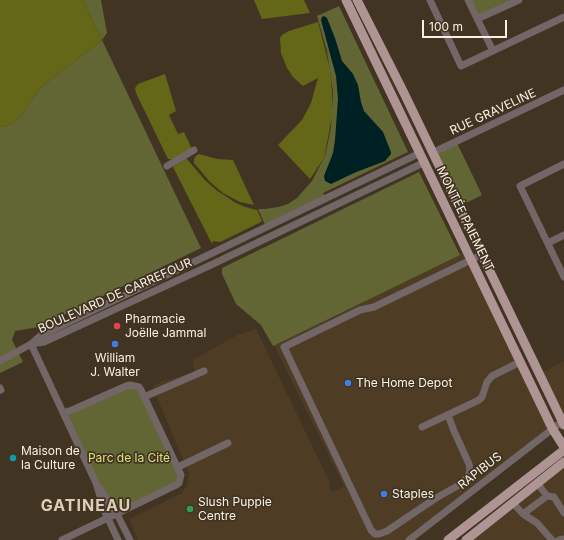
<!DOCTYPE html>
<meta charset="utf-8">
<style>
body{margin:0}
#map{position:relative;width:564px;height:540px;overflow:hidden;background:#423422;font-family:Inter,sans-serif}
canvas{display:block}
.scale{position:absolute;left:422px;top:20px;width:85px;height:18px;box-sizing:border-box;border:2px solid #f9f0e5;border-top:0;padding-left:5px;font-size:12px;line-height:14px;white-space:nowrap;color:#f9f0e5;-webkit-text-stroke:3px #423422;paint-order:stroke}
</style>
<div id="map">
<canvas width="564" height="540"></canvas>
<div class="scale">100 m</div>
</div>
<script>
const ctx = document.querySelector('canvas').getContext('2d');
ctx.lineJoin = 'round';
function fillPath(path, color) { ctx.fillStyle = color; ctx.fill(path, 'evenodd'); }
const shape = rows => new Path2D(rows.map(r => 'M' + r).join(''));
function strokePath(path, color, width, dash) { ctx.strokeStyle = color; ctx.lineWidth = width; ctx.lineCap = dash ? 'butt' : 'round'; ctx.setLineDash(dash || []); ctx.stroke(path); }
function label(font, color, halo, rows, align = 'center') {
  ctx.font = font + ' Inter,sans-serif'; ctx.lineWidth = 3.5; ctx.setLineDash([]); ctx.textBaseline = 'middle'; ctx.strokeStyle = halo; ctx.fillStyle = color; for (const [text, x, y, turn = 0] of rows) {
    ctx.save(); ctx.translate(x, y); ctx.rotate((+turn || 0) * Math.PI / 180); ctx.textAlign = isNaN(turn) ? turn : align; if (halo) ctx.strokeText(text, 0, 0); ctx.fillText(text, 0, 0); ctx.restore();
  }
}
const built = shape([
 [467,250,552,428,409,540,138,540,129,519,182,493,187,485,189,473,152,386,164,381,195,372,192,362,195,359,235,336,256,329,330,483,329,486,332,492,343,487,345,488,273,343],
 [564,361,564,420,539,374],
 [564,462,564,540,466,540]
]);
const green = shape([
 [83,0,101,0,107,33,102,40,201,248,39,327,15,331,12,340,23,362,0,373,0,127,12,124,22,115,40,88,102,40],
 [468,0,519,0,477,19],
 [339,6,408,152,323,193,319,188,327,198,266,227,258,209,265,209,278,207,288,204,297,198,312,181,325,156,331,128,333,92,327,51,317,16],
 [456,141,482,195,458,207,432,153],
 [419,172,460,255,273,346,261,325,236,304,222,274,222,268],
 [126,386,139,387,180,479,117,514,96,483,63,413]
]);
const forest = shape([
 [0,0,83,0,102,40,40,88,22,115,12,124,0,127],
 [254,0,304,0,310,13,262,19],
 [318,22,330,69,332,92,332,117,324,158,310,179,278,145,302,120,311,103,318,78,303,86,293,77,287,68,281,53,280,38,282,35,289,31],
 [165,74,176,111,169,115,178,134,184,132,192,149,173,159,168,159,136,93,135,88,138,84],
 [199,154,217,159,233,160,254,205,240,202,223,193,210,182,194,163,194,159,196,156],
 [186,158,204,179,216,190,236,203,245,207,257,210,262,221,259,223,220,242,213,241,212,244,173,167]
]);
const water = shape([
 [324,16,327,18,335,38,342,61,353,74,358,85,361,102,364,111,383,132,391,152,391,154,385,161,354,173,331,184,325,181,324,176,333,153,335,140,338,99,336,76,321,20,322,17]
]);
const minor = shape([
 [430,0,461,66,564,17],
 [468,0,493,51],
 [477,19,519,0],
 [432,153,564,90],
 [564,164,520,186,564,277],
 [167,166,194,150],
 [548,243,564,235],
 [31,344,44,342,213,264,425,162],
 [31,344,96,483,105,512,118,540],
 [0,361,31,344,40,336,420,153],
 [0,388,1,390],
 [144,397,204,371],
 [448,415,454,431,469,464,470,470,468,476,461,484,436,498,387,531,379,534,375,534,371,530,284,347,360,310,374,307,481,255],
 [422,427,479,400,482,397,487,382,492,376,520,362],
 [178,467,228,443],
 [538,484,547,496,554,497,564,513],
 [100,489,117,514,130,540],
 [513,503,523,514,537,523,552,540],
 [523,514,547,496],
 [62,540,176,485,179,483,181,475,141,390,139,387,130,385,126,386,72,410,63,413],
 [409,540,564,420],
 [559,540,564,539]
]);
const major = shape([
 [346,0,552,428,564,447],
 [357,0,403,91,564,425],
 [448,540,564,450],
 [466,540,564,462]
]);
const markers = [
 [117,326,4,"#e0444e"],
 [115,344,4,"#3f7fe0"],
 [348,383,4,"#3f7fe0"],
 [13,458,4,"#0f9aa8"],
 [384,494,4,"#3f7fe0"],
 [190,509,4,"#2e9e5b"]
];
const streetNames = [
 ["RUE GRAVELINE",493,112,-25],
 ["MONTÉE PAIEMENT",465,219,64],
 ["BOULEVARD DE CARREFOUR",115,296,-24],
 ["RAPIBUS",480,471,-38]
];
const poiNames = [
 ["Pharmacie",125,319],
 ["Joëlle Jammal",125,333],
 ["William",115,358,"center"],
 ["J. Walter",115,372,"center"],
 ["The Home Depot",356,383],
 ["Maison de",21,451],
 ["la Culture",21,465],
 ["Staples",392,494],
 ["Slush Puppie",198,502],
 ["Centre",198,516]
];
const parkNames = [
 ["Parc de la Cité",129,458]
];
const districtNames = [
 ["GATINEAU",86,506]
];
fillPath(built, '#4e3c24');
fillPath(green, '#626634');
fillPath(forest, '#646717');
fillPath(water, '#002124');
strokePath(minor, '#736666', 7);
strokePath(major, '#ae9593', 9);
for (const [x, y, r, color] of markers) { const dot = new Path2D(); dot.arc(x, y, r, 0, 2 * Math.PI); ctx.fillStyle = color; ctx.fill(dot); strokePath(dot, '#423422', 1.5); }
label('12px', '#f9f0e5', '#423422', streetNames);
label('12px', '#f9f0e5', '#423422', poiNames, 'left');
label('12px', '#dbe279', '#423422', parkNames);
ctx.letterSpacing = '1px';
label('bold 16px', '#decdb7', '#423422', districtNames);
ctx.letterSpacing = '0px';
</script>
